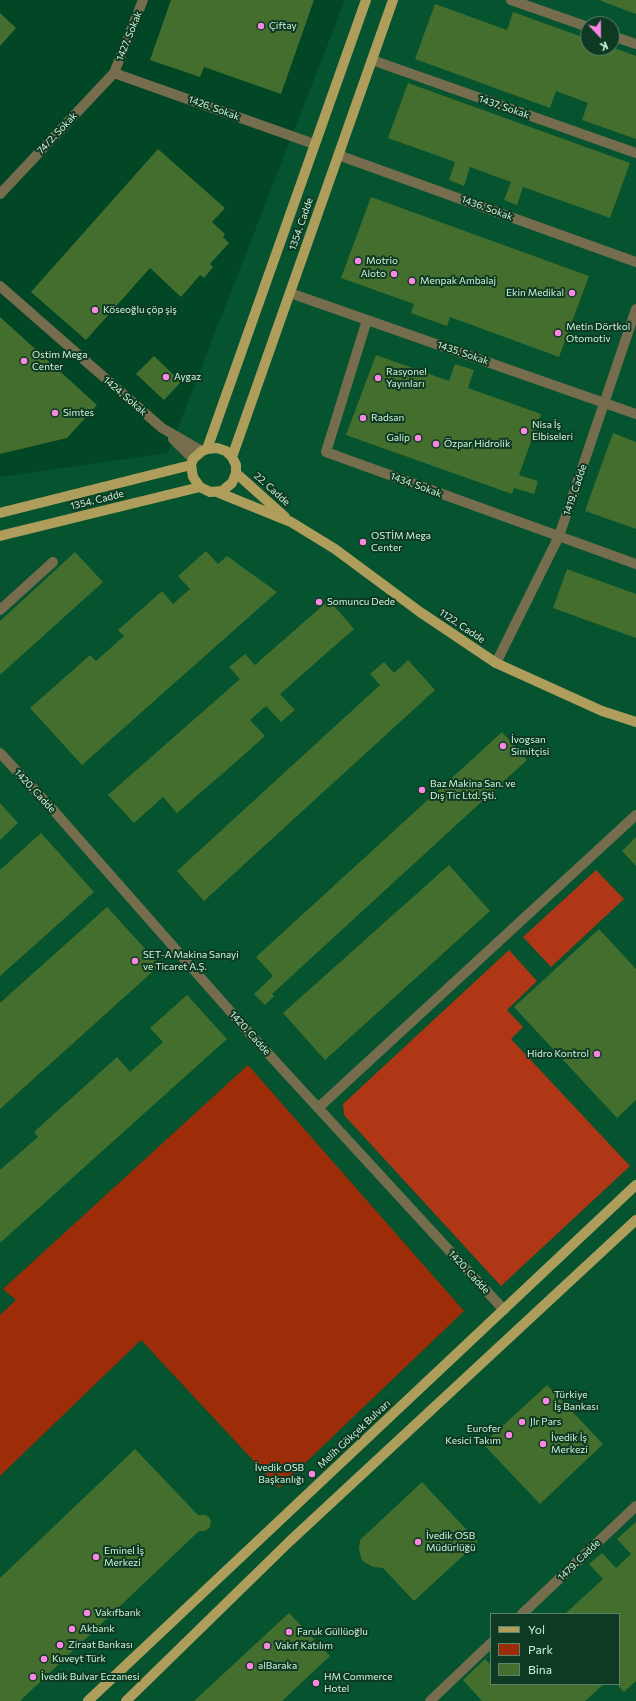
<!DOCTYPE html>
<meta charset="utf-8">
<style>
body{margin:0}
#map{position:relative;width:636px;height:1701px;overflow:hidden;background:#014726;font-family:Commissioner,sans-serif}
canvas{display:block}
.legend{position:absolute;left:490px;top:1613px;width:130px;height:72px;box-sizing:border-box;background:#0e3922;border:1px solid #5b846c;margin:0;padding:5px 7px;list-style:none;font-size:12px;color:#cef4da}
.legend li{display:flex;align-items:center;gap:8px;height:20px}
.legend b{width:20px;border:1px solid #5b846c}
.north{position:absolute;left:580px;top:16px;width:40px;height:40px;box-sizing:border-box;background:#0e3922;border:1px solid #5b846c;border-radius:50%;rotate:158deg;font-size:11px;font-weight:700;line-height:16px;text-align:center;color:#cef4da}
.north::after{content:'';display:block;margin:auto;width:14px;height:18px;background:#fc86e3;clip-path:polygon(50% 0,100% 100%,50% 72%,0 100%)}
</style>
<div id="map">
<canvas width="636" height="1701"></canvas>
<ul class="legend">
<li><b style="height:5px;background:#af9e5b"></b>Yol</li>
<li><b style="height:11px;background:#9d2c09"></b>Park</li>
<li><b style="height:11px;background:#446e2d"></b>Bina</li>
</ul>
<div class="north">K</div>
</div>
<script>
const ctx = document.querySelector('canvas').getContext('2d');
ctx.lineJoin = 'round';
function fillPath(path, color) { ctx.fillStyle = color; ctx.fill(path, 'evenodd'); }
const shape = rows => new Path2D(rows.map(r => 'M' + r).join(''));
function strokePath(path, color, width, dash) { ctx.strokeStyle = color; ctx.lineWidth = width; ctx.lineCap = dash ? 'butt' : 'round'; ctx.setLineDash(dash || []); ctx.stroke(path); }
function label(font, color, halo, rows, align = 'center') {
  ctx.font = font + ' Commissioner,sans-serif'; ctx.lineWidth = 4; ctx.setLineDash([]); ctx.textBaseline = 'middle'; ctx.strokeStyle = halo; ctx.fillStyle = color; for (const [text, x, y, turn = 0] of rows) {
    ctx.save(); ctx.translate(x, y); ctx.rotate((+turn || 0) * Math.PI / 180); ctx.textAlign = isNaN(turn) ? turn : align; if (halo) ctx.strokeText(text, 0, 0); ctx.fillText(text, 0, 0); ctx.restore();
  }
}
const built = shape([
 [345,0,636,0,636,1701,0,1701,0,477,168,453],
 [588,24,612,24,612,48,588,48],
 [491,1614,619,1614,619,1684,491,1684]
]);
const green = shape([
 [248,1065,464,1311,279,1488,141,1340,0,1476,0,1315,16,1300,3,1289]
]);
const forest = shape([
 [596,870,624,899,551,967,523,937],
 [509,950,537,981,507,1010,523,1027,511,1039,630,1166,501,1286,344,1115,343,1104]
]);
const building = shape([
 [171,0,314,0,281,94,204,67,200,77,150,60],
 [601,0,636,0,636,14,601,1],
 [435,4,507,30,513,12,588,39,588,48,614,48,636,56,636,139,582,120,588,103,556,91,550,108,415,59],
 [0,13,16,28,0,46],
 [408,83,630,163,610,218,523,187,517,205,504,200,511,182,470,167,464,186,449,180,455,162,388,138],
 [158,149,225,208,212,222,225,234,223,237,229,243,210,264,213,267,204,278,200,275,181,297,150,268,86,340,31,292],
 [371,197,589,276,559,357,450,317,447,326,411,313,414,304,341,278],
 [0,317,97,405,67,438,0,454],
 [376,355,449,381,455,364,474,370,468,388,541,414,519,475,538,481,534,494,514,488,512,494,346,435],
 [154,356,181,382,164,400,136,374],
 [613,433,636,442,636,529,585,511],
 [206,551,218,564,227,556,277,592,82,765,30,708,90,655,96,661,124,636,118,630,162,591,173,604,190,589,178,576],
 [75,552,103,582,0,675,0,621],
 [567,569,636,594,636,638,553,608],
 [329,600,354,629,280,694,295,710,281,722,266,706,250,720,265,736,237,761,177,813,163,797,134,823,108,795,240,679,229,667,245,654,255,665],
 [408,660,435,690,204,901,177,871,380,685,370,674,384,662,394,673],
 [502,732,527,760,272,994,274,996,265,1005,254,994,273,976,256,957],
 [0,803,18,823,0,840],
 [41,833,94,892,0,976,0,870],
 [636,837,636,866,622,851],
 [449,865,490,911,325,1060,283,1013],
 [107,907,160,965,0,1109,0,1003],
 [599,929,636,969,636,1100,617,1118,514,1007],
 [187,995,227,1039,0,1243,0,1170,38,1137,34,1132,117,1057,130,1072,163,1042,150,1028],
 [547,1385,603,1444,540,1504,483,1444],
 [135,1449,198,1515,206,1515,209,1517,211,1521,210,1527,205,1531,199,1531,20,1701,0,1701,0,1578],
 [422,1482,478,1542,414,1601,383,1568,373,1567,364,1562,361,1558,359,1548,360,1540],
 [636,1522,636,1681,624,1692,619,1687,619,1614,565,1614,603,1579,589,1564,602,1553,616,1568,631,1554,617,1539],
 [289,1613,330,1656,282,1701,194,1701],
 [485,1659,491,1665,491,1684,604,1684,585,1701,482,1701,463,1680]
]);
const minor = shape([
 [511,0,588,27],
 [612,36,636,44],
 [372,60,636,153],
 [114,73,314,144],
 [338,155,636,262],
 [0,194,114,73,143,0],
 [0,286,162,428,202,451],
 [290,293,636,414],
 [367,320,326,452,636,564],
 [173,439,193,459],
 [0,610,53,562],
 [496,663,559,536,636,309],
 [0,753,54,811,252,1036,504,1310],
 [318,1108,636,815],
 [522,1614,636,1506],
 [430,1701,491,1643]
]);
const major = shape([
 [207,449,366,0],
 [232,457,393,0],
 [236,473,285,517],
 [217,492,291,522,335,549,420,612,496,663,602,711,636,722],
 [0,513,191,465],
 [0,536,200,487,210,492,222,491,232,483,236,473,236,465,232,457,226,451,217,448,207,449,202,451,193,459,191,465,193,477,200,487],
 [88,1701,636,1185],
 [126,1701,290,1541,636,1220]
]);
const markers = [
 [261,26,4,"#fc86e3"],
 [358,261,4,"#fc86e3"],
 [394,274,4,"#fc86e3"],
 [412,281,4,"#fc86e3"],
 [572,293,4,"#fc86e3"],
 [95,310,4,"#fc86e3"],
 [558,333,4,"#fc86e3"],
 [24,361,4,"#fc86e3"],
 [166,377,4,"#fc86e3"],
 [378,378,4,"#fc86e3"],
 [55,413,4,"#fc86e3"],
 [363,418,4,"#fc86e3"],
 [524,431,4,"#fc86e3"],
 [418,438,4,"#fc86e3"],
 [436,444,4,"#fc86e3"],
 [363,542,4,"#fc86e3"],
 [319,602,4,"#fc86e3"],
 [503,746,4,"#fc86e3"],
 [422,790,4,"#fc86e3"],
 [135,961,4,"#fc86e3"],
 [597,1054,4,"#fc86e3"],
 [546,1401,4,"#fc86e3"],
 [522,1422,4,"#fc86e3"],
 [509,1435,4,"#fc86e3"],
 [543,1444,4,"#fc86e3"],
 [312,1474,4,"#fc86e3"],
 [418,1542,4,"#fc86e3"],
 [96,1557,4,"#fc86e3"],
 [87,1613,4,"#fc86e3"],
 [72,1629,4,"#fc86e3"],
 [289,1632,4,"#fc86e3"],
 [60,1645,4,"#fc86e3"],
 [267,1646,4,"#fc86e3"],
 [44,1659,4,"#fc86e3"],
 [250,1666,4,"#fc86e3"],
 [33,1677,4,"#fc86e3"],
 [316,1683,4,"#fc86e3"]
];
const poiNames = [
 ["Çiftay",269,26],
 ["Motrio",366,261],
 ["Aloto",386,274,"right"],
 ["Menpak Ambalaj",420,281],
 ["Ekin Medikal",564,293,"right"],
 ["Köseoğlu çöp şiş",103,310],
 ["Metin Dörtkol",566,327],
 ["Otomotiv",566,339],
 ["Ostim Mega",32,355],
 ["Center",32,367],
 ["Rasyonel",386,372],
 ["Yayınları",386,384],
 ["Aygaz",174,377],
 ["Simtes",63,413],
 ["Radsan",371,418],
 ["Nisa İş",532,425],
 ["Elbiseleri",532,437],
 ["Galip",410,438,"right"],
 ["Özpar Hidrolik",444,444],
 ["OSTİM Mega",371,536],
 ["Center",371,548],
 ["Somuncu Dede",327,602],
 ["İvogsan",511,740],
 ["Simitçisi",511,752],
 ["Baz Makina San. ve",430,784],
 ["Dış Tic Ltd. Şti.",430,796],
 ["SET-A Makina Sanayi",143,955],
 ["ve Ticaret A.Ş.",143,967],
 ["Hidro Kontrol",589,1054,"right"],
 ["Türkiye",554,1395],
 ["İş Bankası",554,1407],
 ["Jlr Pars",530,1422],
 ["Eurofer",501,1429,"right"],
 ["Kesici Takım",501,1441,"right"],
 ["İvedik İş",551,1438],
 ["Merkezi",551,1450],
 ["İvedik OSB",304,1468,"right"],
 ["Başkanlığı",304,1480,"right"],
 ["İvedik OSB",426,1536],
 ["Müdürlüğü",426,1548],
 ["Eminel İş",104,1551],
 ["Merkezi",104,1563],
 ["Vakıfbank",95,1613],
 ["Akbank",80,1629],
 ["Faruk Güllüoğlu",297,1632],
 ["Ziraat Bankası",68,1645],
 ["Vakıf Katılım",275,1646],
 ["Kuveyt Türk",52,1659],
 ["alBaraka",258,1666],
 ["İvedik Bulvar Eczanesi",41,1677],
 ["HM Commerce",324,1677],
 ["Hotel",324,1689]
];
const streetNames = [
 ["1427. Sokak",129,36,-68],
 ["1437. Sokak",504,107,19],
 ["1426. Sokak",214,108,20],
 ["74/2. Sokak",57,133,-47],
 ["1436. Sokak",487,208,20],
 ["1354. Cadde",301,224,-71],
 ["1435. Sokak",463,353,19],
 ["1424. Sokak",125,396,41],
 ["1434. Sokak",416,485,20],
 ["22. Cadde",272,489,42],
 ["1419. Cadde",575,490,-71],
 ["1354. Cadde",97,500,-14],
 ["1122. Cadde",462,626,34],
 ["1420. Cadde",35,791,47],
 ["1420. Cadde",250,1033,48],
 ["1420. Cadde",469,1272,47],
 ["Melih Gökçek Bulvarı",354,1434,-43],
 ["1479. Cadde",579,1560,-44]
];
fillPath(built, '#05532f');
fillPath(green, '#9d2c09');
fillPath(forest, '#b03715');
fillPath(building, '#446e2d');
strokePath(minor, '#756d4d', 10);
strokePath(major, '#af9e5b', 10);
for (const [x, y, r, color] of markers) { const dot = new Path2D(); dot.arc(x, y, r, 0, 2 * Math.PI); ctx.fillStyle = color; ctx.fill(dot); strokePath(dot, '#0e3922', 1.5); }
label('10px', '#cef4da', '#0e3922', poiNames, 'left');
label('10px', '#cef4da', '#0e3922', streetNames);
</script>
